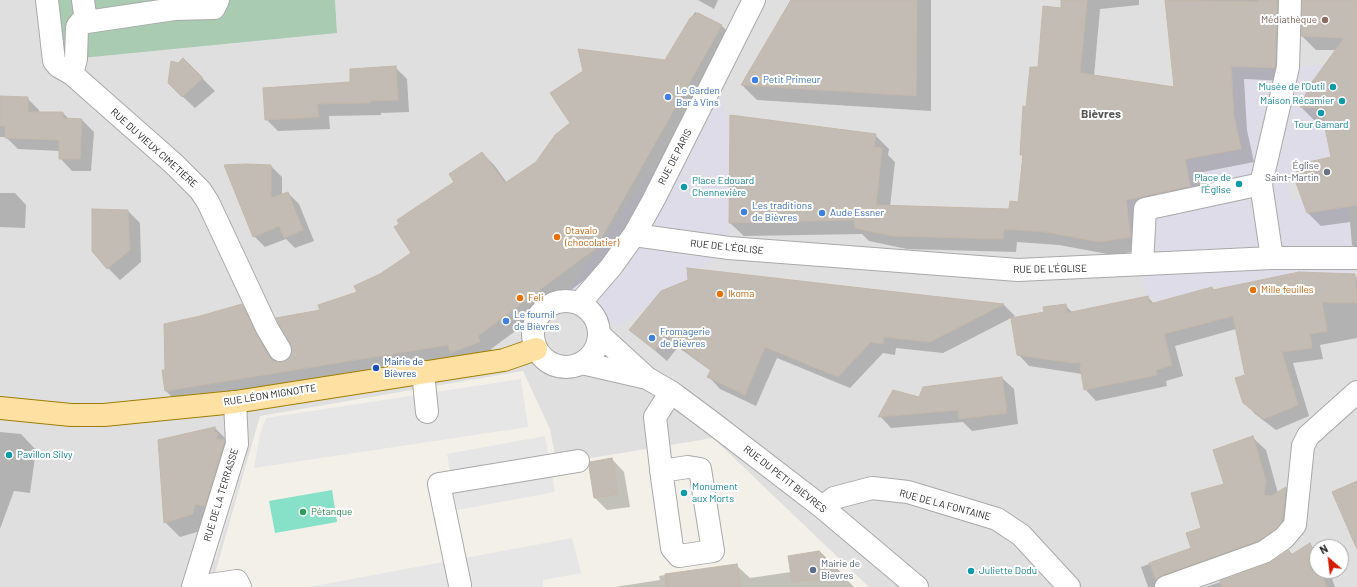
<!DOCTYPE html>
<meta charset="utf-8">
<style>
body{margin:0}
#map{position:relative;width:1357px;height:587px;overflow:hidden;background:#f2f0e8;font-family:Barlow,sans-serif}
canvas{display:block}
.north{position:absolute;left:1309px;top:539px;width:40px;height:40px;box-sizing:border-box;background:#fff;border:1px solid #a7a7a7;border-radius:50%;rotate:332deg;font-size:11px;font-weight:700;line-height:16px;text-align:center;color:#222}
.north::after{content:'';display:block;margin:auto;width:14px;height:18px;background:#d31900;clip-path:polygon(50% 0,100% 100%,50% 72%,0 100%)}
</style>
<div id="map">
<canvas width="1357" height="587"></canvas>
<div class="north">N</div>
</div>
<script>
const ctx = document.querySelector('canvas').getContext('2d');
ctx.lineJoin = 'round';
function fillPath(path, color) { ctx.fillStyle = color; ctx.fill(path, 'evenodd'); }
const shape = rows => new Path2D(rows.map(r => 'M' + r).join(''));
function strokePath(path, color, width, dash) { ctx.strokeStyle = color; ctx.lineWidth = width; ctx.lineCap = dash ? 'butt' : 'round'; ctx.setLineDash(dash || []); ctx.stroke(path); }
function label(font, color, halo, rows, align = 'center') {
  ctx.font = font + ' Barlow,sans-serif'; ctx.lineWidth = 4; ctx.setLineDash([]); ctx.textBaseline = 'middle'; ctx.strokeStyle = halo; ctx.fillStyle = color; for (const [text, x, y, turn = 0] of rows) {
    ctx.save(); ctx.translate(x, y); ctx.rotate((+turn || 0) * Math.PI / 180); ctx.textAlign = isNaN(turn) ? turn : align; if (halo) ctx.strokeText(text, 0, 0); ctx.fillText(text, 0, 0); ctx.restore();
  }
}
const residential = shape([
 [0,0,55,0,337,33,335,0,1357,0,1357,587,869,587,713,438,585,459,557,466,550,429,523,371,260,416,211,587,0,587],
 [1317,547,1341,547,1341,571,1317,571]
]);
const cemetery = shape([
 [55,0,335,0,337,33,61,60]
]);
const pitch = shape([
 [332,490,337,522,275,533,269,501]
]);
const parking = shape([
 [521,379,528,427,254,468,260,434,266,418],
 [545,436,555,492,457,510,447,454],
 [239,452,247,455,216,561,210,559],
 [572,538,581,573,543,580,543,587,309,587]
]);
const plaza = shape([
 [1325,65,1310,85,1300,107,1326,109,1328,141,1331,157,1295,165,1299,179,1287,182,1291,200,1302,198,1307,213,1320,211,1347,201,1355,274,1299,272,1227,287,1212,287,1161,301,1148,296,1132,237,1125,189,1145,196,1190,186,1185,159,1241,149,1234,115,1232,82,1235,66,1280,68],
 [716,77,729,126,729,248,619,327,562,300]
]);
const shadow = shape([
 [698,0,718,0,714,9],
 [791,0,931,0,931,111,757,100,742,85],
 [1062,0,1139,0,1139,5,1100,9,1094,76,1175,88,1167,0,1357,0,1357,250,1352,245,1350,222,1321,226,1308,213,1333,158,1325,121,1314,120,1301,107,1311,86,1337,50,1316,50,1302,36,1303,1,1297,2,1288,81,1244,79,1247,130,1254,162,1198,173,1203,199,1139,213,1144,250,1113,255,1059,245,1017,242,1016,252,907,249,869,241,862,234,744,236,730,223,875,135,889,149,888,155,895,162,890,207,1010,210,1019,203,1024,157,1021,154,1027,108,1039,68,1061,9],
 [695,12,721,25,735,39,606,264,491,349,493,356,180,405,166,391,163,371,166,370,200,317,242,306,255,319,278,363,287,362,292,356,321,311,358,292,412,254,456,182,482,153,495,166,507,183,537,162,665,61],
 [183,59,215,91,195,108,181,95],
 [395,67,407,79,409,112,381,113,381,115,329,116,330,129,278,131,266,119],
 [0,97,27,98,39,110,40,113,63,113,70,120,82,120,94,132,91,171,72,171,60,158,60,151,18,149,6,137,0,137],
 [271,166,282,177,282,195,288,193,299,204,314,241,295,248,286,239,265,247,254,236],
 [0,193,15,193,26,205,25,228,0,227],
 [128,211,140,223,141,262,120,280,108,268],
 [688,269,1004,305,1015,316,943,353,896,348,895,355,883,353,850,388,777,358,756,406,720,389,709,377,711,371,678,347,667,361,631,330,690,281],
 [1354,275,1357,278,1357,338,1320,345,1323,359,1293,363,1309,416,1276,430,1255,414,1244,402,1246,376,1236,329,1175,346,1183,376,1166,381,1167,386,1096,401,1085,389,1082,374,1029,366,1018,354,1045,313,1065,305,1073,313,1148,297,1154,304,1212,288,1214,290],
 [1002,378,1014,389,1018,424,972,431,963,422,891,428,880,416,920,399],
 [215,428,230,443,207,529,180,537,165,522,159,441],
 [0,432,21,434,36,450,30,493,14,491,0,529],
 [1252,437,1266,450,1278,493,1286,488,1299,501,1295,535,1179,587,1148,587,1141,567,1192,548],
 [612,459,624,472,630,507,607,510,595,498],
 [1310,545,1317,551,1317,571,1329,571,1335,587,1206,587,1269,565,1289,551,1293,555],
 [819,552,854,587,615,587,660,580,659,576,736,565,750,578,791,572]
]);
const building = shape([
 [791,0,917,0,916,96,741,85,791,0],
 [1061,0,1087,0,1080,73,1174,87,1165,0,1258,2,1258,0,1277,0,1275,68,1231,66,1234,116,1241,149,1185,159,1190,186,1126,200,1131,237,1099,242,1045,232,1004,229,1003,239,893,236,855,228,854,220,729,223,730,115,876,134,874,147,882,148,876,205,1009,209,1010,201,1018,202,1023,155,1020,155,1023,106,1026,107,1030,67,1038,67,1043,6,1061,8,1061,0],
 [1302,0,1357,0,1357,205,1307,213,1295,180,1299,179,1295,165,1331,157,1324,123,1326,109,1300,107,1310,85,1344,38,1301,36,1302,0],
 [698,13,722,25,594,251,592,251,478,336,480,342,450,353,448,345,165,391,162,370,165,370,164,324,200,316,242,304,256,333,269,357,274,361,280,362,286,361,291,356,292,349,276,318,320,310,318,305,357,292,354,286,380,274,411,253,394,227,399,224,397,220,454,182,449,174,482,152,505,183,536,162,555,135,570,123,550,93,583,71,578,49,665,60,690,18,698,13],
 [183,58,203,78,182,97,168,83,171,61,178,63,183,58],
 [396,66,398,100,370,101,370,103,317,104,319,117,265,120,263,88,350,82,350,69,396,66],
 [0,96,28,97,28,112,63,112,63,118,82,119,80,159,59,159,59,140,5,138,5,126,0,126,0,96],
 [246,164,271,165,271,198,288,192,303,230,284,238,279,226,253,237,224,165,246,164],
 [92,209,128,210,130,250,107,269,92,251,92,209],
 [687,268,931,296,1004,304,930,342,884,337,883,344,871,342,838,377,765,347,745,395,707,377,711,370,666,336,655,350,629,330,661,291,688,280,687,268],
 [1299,272,1355,274,1357,303,1322,302,1327,331,1310,334,1312,348,1282,352,1298,405,1264,419,1243,403,1235,378,1245,375,1233,316,1164,334,1172,365,1156,370,1157,375,1084,390,1080,366,1083,365,1080,364,1080,362,1072,363,1017,355,1011,318,1044,312,1043,307,1066,304,1067,313,1148,296,1150,304,1212,287,1213,290,1299,272],
 [1002,377,1007,413,959,419,958,410,878,417,893,390,919,397,923,387,1002,377],
 [215,427,214,432,218,433,216,439,224,440,224,442,205,506,195,504,193,514,164,523,158,440,215,427],
 [1253,436,1266,481,1264,495,1271,496,1286,487,1282,521,1276,529,1258,541,1162,575,1156,580,1149,563,1191,548,1186,533,1201,528,1191,493,1224,484,1213,450,1253,436],
 [612,458,618,494,594,498,589,467,590,462,612,458],
 [1357,481,1357,549,1332,492,1357,481],
 [1310,543,1317,560,1317,571,1321,571,1327,587,1222,587,1220,581,1268,564,1289,550,1291,555,1310,543],
 [819,551,844,576,792,582,788,556,819,551],
 [737,564,741,587,666,587,665,574,737,564]
]);
const minor = shape([
 [47,0,54,61,58,66,72,74,174,164,200,190,208,202,267,328,280,350],
 [83,0,86,21],
 [72,74,76,59,77,27,80,23,174,9,214,8,218,0],
 [634,235,729,248,1018,270,1272,258,1357,258],
 [1272,258,1261,184,1288,67,1290,0],
 [1142,264,1145,209,1261,184],
 '533 334a33 33 0 1 1 66 0a33 33 0 1 1-66 0Z',
 [580,303,611,267,634,235,654,199,754,0],
 [600,335,647,378,671,392,710,421,822,507,917,587],
 [582,363,647,378],
 [423,372,427,412],
 [661,471,688,467,700,469,713,551,679,556,672,548,662,477,655,417,671,392],
 [822,507,834,498,872,488,908,492,997,519,1021,535,1069,587],
 [460,585,439,484,578,461],
 [193,587,237,444,235,402],
 [196,587,237,581,240,587],
 [1166,587,1264,552,1284,538,1295,525,1303,446,1308,436,1357,392]
]);
const major = shape([
 [0,408,71,415,104,415,235,402,504,360,536,349]
]);
const markers = [
 [1325,20,4,"#8d6e63"],
 [755,80,4,"#3f7fe0"],
 [1333,87,4,"#0f9aa8"],
 [668,97,4,"#3f7fe0"],
 [1342,101,4,"#0f9aa8"],
 [1321,113,4,"#0f9aa8"],
 [1327,172,4,"#6b7280"],
 [1239,184,4,"#0f9aa8"],
 [684,187,4,"#0f9aa8"],
 [744,212,4,"#3f7fe0"],
 [822,213,4,"#3f7fe0"],
 [557,237,4,"#e8710a"],
 [1253,290,4,"#e8710a"],
 [720,294,4,"#e8710a"],
 [520,298,4,"#e8710a"],
 [506,321,4,"#3f7fe0"],
 [652,338,4,"#3f7fe0"],
 [376,368,4,"#1a4fb4"],
 [9,455,4,"#0f9aa8"],
 [684,493,4,"#0f9aa8"],
 [303,512,4,"#2e9e5b"],
 [813,570,4,"#5c6f8a"],
 [971,571,4,"#0f9aa8"]
];
const educationNames = [
 ["Médiathèque",1317,20]
];
const shopNames = [
 ["Petit Primeur",763,80],
 ["Le Garden",676,91],
 ["Bar à Vins",676,103],
 ["Les traditions",752,206],
 ["de Bièvres",752,218],
 ["Aude Essner",830,213],
 ["Le fournil",514,315],
 ["de Bièvres",514,327],
 ["Fromagerie",660,332],
 ["de Bièvres",660,344]
];
const cultureNames = [
 ["Musée de l'Outil",1325,87,"right"],
 ["Maison Récamier",1334,101,"right"],
 ["Tour Gamard",1321,125,"center"],
 ["Place de",1231,178,"right"],
 ["l'Église",1231,190,"right"],
 ["Place Edouard",692,181],
 ["Chennevière",692,193],
 ["Pavillon Silvy",17,455],
 ["Monument",692,487],
 ["aux Morts",692,499],
 ["Juliette Dodu",979,571]
];
const streetNames = [
 ["RUE DU VIEUX CIMETIÈRE",154,148,42],
 ["RUE DE PARIS",675,157,-63],
 ["RUE DE L'ÉGLISE",727,247,6],
 ["RUE DE L'ÉGLISE",1050,269,-1],
 ["RUE LÉON MIGNOTTE",270,395,-9],
 ["RUE DU PETIT BIÈVRES",785,479,38],
 ["RUE DE LA TERRASSE",221,495,-73],
 ["RUE DE LA FONTAINE",945,505,15]
];
const worshipNames = [
 ["Église",1319,166],
 ["Saint-Martin",1319,178]
];
const foodNames = [
 ["Otavalo",565,231],
 ["(chocolatier)",565,243],
 ["Mille feuilles",1261,290],
 ["Ikoma",728,294],
 ["Feli",528,298]
];
const transitNames = [
 ["Mairie de",384,362],
 ["Bièvres",384,374]
];
const leisureNames = [
 ["Pétanque",311,512]
];
const serviceNames = [
 ["Mairie de",821,564],
 ["Bievres",821,576]
];
const quarterNames = [
 ["Bièvres",1101,114]
];
fillPath(residential, '#e0dfdf');
fillPath(cemetery, '#a9cbb2');
fillPath(pitch, '#86e1c8');
fillPath(parking, '#e6e6e6');
fillPath(plaza, '#dedce8');
fillPath(shadow, '#0003');
fillPath(building, '#c3bcb4');
strokePath(building, '#c4b8aa', 1);
strokePath(minor, '#a9a9a9', 24);
strokePath(major, '#9f7d00', 24);
strokePath(minor, '#fff', 22);
strokePath(major, '#fde0a2', 22);
for (const [x, y, r, color] of markers) { const dot = new Path2D(); dot.arc(x, y, r, 0, 2 * Math.PI); ctx.fillStyle = color; ctx.fill(dot); strokePath(dot, '#fff', 1.5); }
label('10px', '#785e54', '#fff', educationNames, 'right');
label('10px', '#366cbe', '#fff', shopNames, 'left');
label('10px', '#0d838f', '#fff', cultureNames, 'left');
label('10px', '#222', '#fff', streetNames);
label('10px', '#5b616d', '#fff', worshipNames, 'right');
label('10px', '#c56008', '#fff', foodNames, 'left');
label('10px', '#164399', '#fff', transitNames, 'left');
label('10px', '#27864d', '#fff', leisureNames, 'left');
label('10px', '#4e5e75', '#fff', serviceNames, 'left');
label('bold 12px', '#555', '#fff', quarterNames);
</script>
